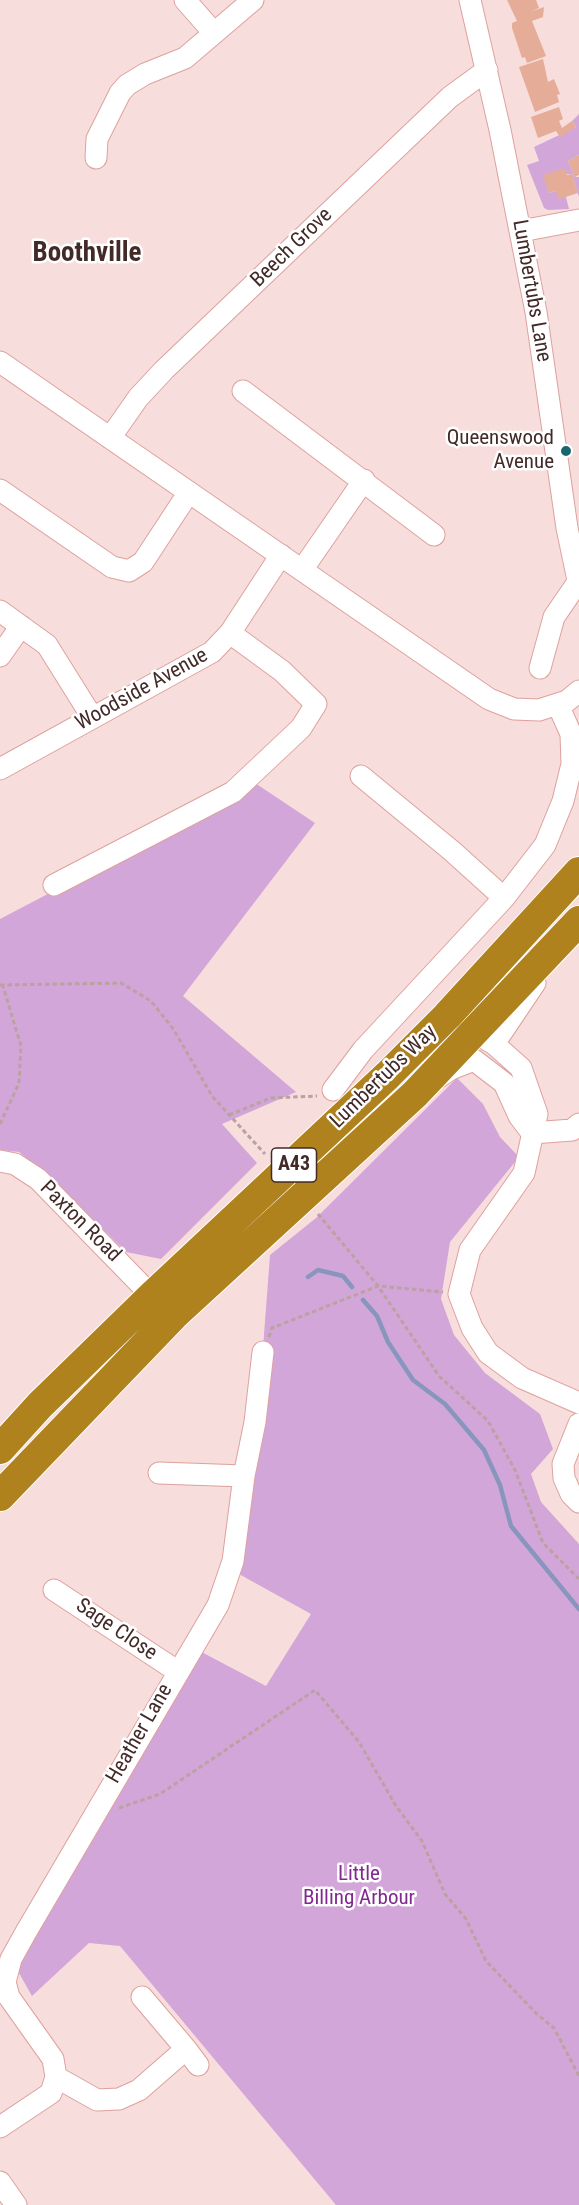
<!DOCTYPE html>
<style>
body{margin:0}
canvas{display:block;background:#f7dddb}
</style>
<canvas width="579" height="2205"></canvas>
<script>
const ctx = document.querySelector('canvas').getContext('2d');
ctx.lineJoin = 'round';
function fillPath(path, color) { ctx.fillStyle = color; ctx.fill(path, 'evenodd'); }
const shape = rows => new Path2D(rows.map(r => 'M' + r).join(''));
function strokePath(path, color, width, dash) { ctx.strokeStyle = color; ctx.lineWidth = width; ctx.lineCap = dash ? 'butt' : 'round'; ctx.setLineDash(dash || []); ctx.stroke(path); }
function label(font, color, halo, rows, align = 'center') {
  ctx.font = font + ' "Roboto Condensed",sans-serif'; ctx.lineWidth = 5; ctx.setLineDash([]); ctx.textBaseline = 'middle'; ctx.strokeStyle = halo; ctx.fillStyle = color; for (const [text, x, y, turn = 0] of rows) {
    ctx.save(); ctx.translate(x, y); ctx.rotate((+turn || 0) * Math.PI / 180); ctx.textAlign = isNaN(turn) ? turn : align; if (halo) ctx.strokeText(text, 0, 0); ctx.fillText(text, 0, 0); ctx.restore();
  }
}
const green = shape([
 [579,114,579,155,568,161,575,177,579,177,579,197,572,174,544,175,549,193,556,191,566,197,569,209,548,210,544,208,527,165,539,161,534,147,576,127,572,121],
 [255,783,315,823,183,996,296,1092,222,1124,257,1163,161,1259,126,1252,48,1175,19,1152,0,1150,0,919,237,795],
 [457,1078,483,1104,500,1137,519,1157,450,1242,441,1299,454,1335,485,1373,540,1414,553,1449,531,1474,541,1502,579,1544,579,2205,336,2205,120,1946,89,1943,32,1996,11,1959,192,1647,266,1686,311,1614,230,1569,259,1401,270,1255,316,1218]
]);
const stream = shape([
 [308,1277,318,1270,343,1276,352,1287],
 [363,1300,377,1316,388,1342,413,1380,445,1404,484,1450,500,1485,511,1526,579,1609]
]);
const building = shape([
 [507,0,536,0,539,8,530,12,544,7,543,17,532,21,546,56,527,63,525,57,522,58,512,28,512,23,517,21],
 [543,59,548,82,554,79,560,94,557,95,559,102,535,112,519,67],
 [559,107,563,119,559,121,562,128,572,121,576,127,560,137,556,131,538,138,531,117],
 [579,155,579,175,575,177,568,161],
 [565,168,567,175,572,174,578,193,559,199,556,191,549,193,543,175]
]);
const path = shape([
 [0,985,121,983,151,1001,174,1030,212,1096,265,1154],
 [229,1115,271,1098,317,1096],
 [0,1124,19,1083,21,1046,3,986],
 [318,1214,378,1286,439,1376,488,1421,515,1470,543,1543,579,1579],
 [269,1337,272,1328,378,1286,443,1292],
 [119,1808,160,1794,315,1690,359,1742,396,1806,422,1841,445,1894,466,1919,486,1961,537,2014,554,2028,579,2076]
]);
const minor = shape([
 [185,0,214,33],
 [470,0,500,130,536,312,567,528,579,585],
 [96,158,97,139,120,93,127,85,145,74,185,58,253,0],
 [521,231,579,220],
 [0,362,489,699,514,709,539,710,567,701,579,691],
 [243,391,434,535],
 [110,438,138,398,164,370,450,97,487,70],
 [0,490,112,567,129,571,143,562,189,492],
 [302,570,364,480],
 [0,611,47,645,92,717],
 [0,656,21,626],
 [540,668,554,617,578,582],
 [0,769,212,652,230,633,281,555],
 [361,776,452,851,504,898],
 [54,885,233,792,301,728,316,704,282,671,230,633],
 [463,1025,494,1044,521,1068,537,1114,524,1173,470,1250,459,1294,472,1328,488,1353,522,1378,579,1403],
 [494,1044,535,983],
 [439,1077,451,1069,474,1060,504,1083,519,1116,532,1133],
 [333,1090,363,1050,504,898,545,845,563,801,572,764,571,734,558,705],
 [532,1133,572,1130,579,1124],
 [0,1161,15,1164,38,1179,152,1296],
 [579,1424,563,1464,564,1478,571,1494,579,1502],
 [159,1473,244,1476,233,1561,218,1605,26,1932,11,1959,5,1982,9,1997,53,2059,56,2077,97,2100,119,2099,139,2090,186,2049,198,2065],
 [244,1476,255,1422,263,1352],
 [54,1590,177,1671],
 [142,1997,186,2049],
 [0,2127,51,2093,56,2077],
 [0,2182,16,2205]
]);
const highway = shape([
 [0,1449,40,1405,152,1296,388,1075,447,1016,579,872],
 [0,1496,174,1315,415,1094,579,921]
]);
const markers = [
 [566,451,6,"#19676c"]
];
const shields = [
 [294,1165,45]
];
const shieldNames = [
 ["A43",294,1165]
];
const streetNames = [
 ["Beech Grove",292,248,-44],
 ["Lumbertubs Lane",531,291,80],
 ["Woodside Avenue",142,690,-29],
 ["Lumbertubs Way",384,1077,-44],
 ["Paxton Road",80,1222,45],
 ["Sage Close",116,1630,34],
 ["Heather Lane",140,1734,-60]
];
const poiNames = [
 ["Queenswood",554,439],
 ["Avenue",554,463]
];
const parkNames = [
 ["Little",359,1875],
 ["Billing Arbour",359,1899]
];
const districtNames = [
 ["Boothville",87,254]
];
fillPath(green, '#d3a6da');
strokePath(stream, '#8896bd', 4.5);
fillPath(building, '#e5ac97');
strokePath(minor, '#dea19e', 23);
strokePath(highway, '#fff', 32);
strokePath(path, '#bba1a0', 3, [4.5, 3]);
strokePath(minor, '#fff', 21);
strokePath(highway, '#af821d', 30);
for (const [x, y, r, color] of markers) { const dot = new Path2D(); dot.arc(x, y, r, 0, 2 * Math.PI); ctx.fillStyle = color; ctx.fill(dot); strokePath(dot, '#fff', 2); }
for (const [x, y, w] of shields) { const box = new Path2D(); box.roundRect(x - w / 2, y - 17, w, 34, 4.5); ctx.fillStyle = '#fff'; ctx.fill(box); strokePath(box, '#422a29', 1.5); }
label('bold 20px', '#422a29', null, shieldNames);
label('21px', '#422a29', '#fff', streetNames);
label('21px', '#422a29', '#fff', poiNames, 'right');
label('21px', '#81298f', '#fff', parkNames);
label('bold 27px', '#422a29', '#fff', districtNames);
</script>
